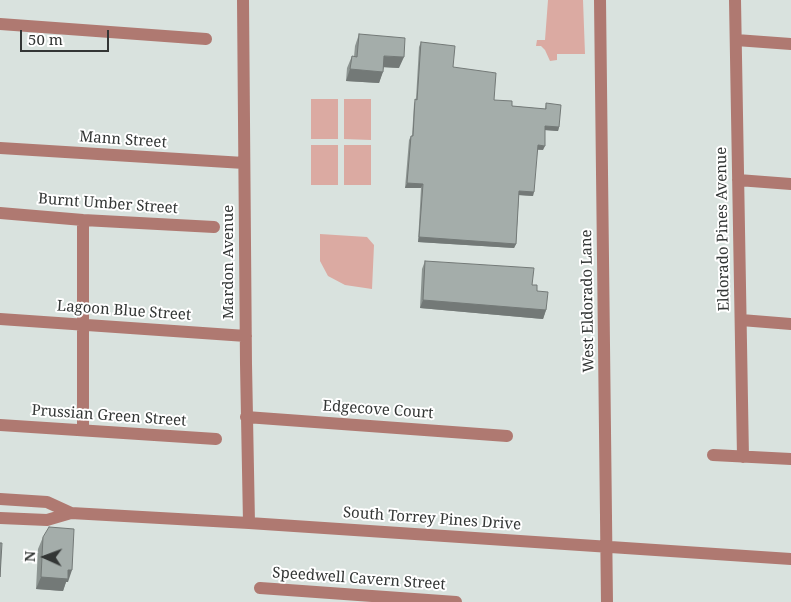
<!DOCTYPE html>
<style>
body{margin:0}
#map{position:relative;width:791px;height:602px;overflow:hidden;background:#d9e2de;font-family:"Noto Serif",serif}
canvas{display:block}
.north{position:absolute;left:20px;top:532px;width:50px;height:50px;-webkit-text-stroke:4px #fff;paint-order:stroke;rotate:272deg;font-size:14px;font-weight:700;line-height:20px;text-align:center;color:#333635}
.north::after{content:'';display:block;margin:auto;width:18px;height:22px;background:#333635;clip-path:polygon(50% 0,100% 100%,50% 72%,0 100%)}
.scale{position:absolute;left:20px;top:30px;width:89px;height:22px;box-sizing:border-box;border:2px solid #333635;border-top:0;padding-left:6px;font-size:15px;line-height:18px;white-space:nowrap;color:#333635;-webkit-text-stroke:4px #fff;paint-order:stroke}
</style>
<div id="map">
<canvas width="791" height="602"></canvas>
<div class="north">N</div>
<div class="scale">50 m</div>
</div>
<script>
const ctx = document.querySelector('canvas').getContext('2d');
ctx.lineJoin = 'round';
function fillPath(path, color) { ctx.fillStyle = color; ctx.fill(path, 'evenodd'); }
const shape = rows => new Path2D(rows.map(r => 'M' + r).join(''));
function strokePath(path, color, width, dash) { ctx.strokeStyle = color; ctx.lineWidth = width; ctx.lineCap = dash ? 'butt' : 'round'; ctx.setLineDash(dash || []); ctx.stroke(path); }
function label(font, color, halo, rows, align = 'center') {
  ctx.font = font + ' "Noto Serif",serif'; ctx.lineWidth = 4; ctx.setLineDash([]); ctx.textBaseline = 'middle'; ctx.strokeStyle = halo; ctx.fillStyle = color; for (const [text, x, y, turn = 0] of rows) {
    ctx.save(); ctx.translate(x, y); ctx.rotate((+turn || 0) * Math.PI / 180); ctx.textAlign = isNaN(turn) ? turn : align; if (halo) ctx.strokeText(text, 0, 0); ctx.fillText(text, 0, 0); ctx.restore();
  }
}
const green = shape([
 [548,0,583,0,585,54,557,54,557,60,550,61,545,50,541,46,536,46,537,40,545,40],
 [311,99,338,99,338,139,311,139],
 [344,99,371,99,371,140,344,139],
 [311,145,338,145,338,185,311,185],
 [344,145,371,145,371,185,344,185],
 [320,234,367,237,374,245,372,289,345,285,328,276,320,261]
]);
const minor = shape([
 [243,0,246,364,249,523],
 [600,0,607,602],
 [735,0,743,457],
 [0,24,206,39],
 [736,40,791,44],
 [0,148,244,163],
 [738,180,791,184],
 [0,213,83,220,214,227],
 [0,319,246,336],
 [741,320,791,324],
 [246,417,507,436],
 [0,425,216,439],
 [83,430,83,220],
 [713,455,791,459],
 [0,499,47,502,71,513],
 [0,518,47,520,71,513,249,523,791,559],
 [260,588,456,602]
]);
const wall = shape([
 [359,34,399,68,384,67,379,83,346,81,347,68,352,56,354,57,355,46],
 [421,42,494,100,512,106,545,109,546,103,559,127,558,131,545,130,543,150,537,150,533,196,519,195,516,244,514,248,418,242,421,188,405,188,409,140,411,136,412,136,414,104,416,99,419,47],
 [425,261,532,285,537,291,546,310,543,319,420,308,422,269],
 [43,537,68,582,66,582,63,591,36,589,38,549]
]);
const shadedWall = shape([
 [384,56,404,57,399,68,380,67],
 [350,69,383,72,379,83,346,81],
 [545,126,559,127,558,131,544,130],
 [538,145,545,146,543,150,536,149],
 [407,183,423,184,421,188,405,188],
 [519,191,534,192,533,196,518,195],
 [419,237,516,244,514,248,418,242],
 [423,300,546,310,543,319,420,308],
 [68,570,72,570,68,582,66,582,63,591,36,589,41,577]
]);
const building = shape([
 [359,34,405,38,404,57,384,56,383,72,350,69,352,56,357,57,359,34],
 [421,42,455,46,453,67,496,73,494,100,512,101,512,106,546,109,546,103,561,105,559,127,545,126,545,146,538,145,534,192,519,191,516,244,419,237,423,184,407,183,411,136,413,136,415,99,417,100,421,42],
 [425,261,534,268,532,285,537,285,537,291,548,292,546,310,423,300,425,261],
 [49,527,74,529,72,570,68,570,68,579,41,577,43,537,49,527],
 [0,543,2,543,0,577,0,543]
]);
const streetNames = [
 ["Mann Street",123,140,4],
 ["Burnt Umber Street",108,204,4],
 ["Eldorado Pines Avenue",723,229,-91],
 ["Mardon Avenue",229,262,-90],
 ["West Eldorado Lane",588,301,-91],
 ["Lagoon Blue Street",124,311,4],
 ["Edgecove Court",378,410,4],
 ["Prussian Green Street",109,416,4],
 ["South Torrey Pines Drive",432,519,4],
 ["Speedwell Cavern Street",359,579,4]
];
fillPath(green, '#dbaaa2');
strokePath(minor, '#af7971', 12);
fillPath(wall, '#8d9592');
fillPath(shadedWall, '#737977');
fillPath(building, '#a4adaa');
strokePath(building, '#737977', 1);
label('15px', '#333635', '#fff', streetNames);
</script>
